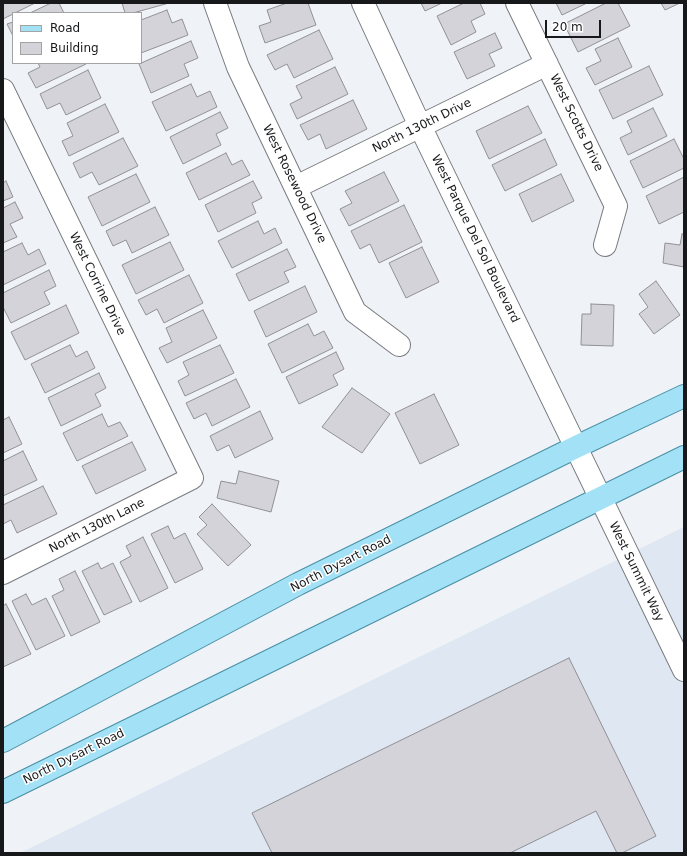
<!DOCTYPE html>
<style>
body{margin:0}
#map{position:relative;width:687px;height:856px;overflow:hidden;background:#eff3f7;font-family:"DejaVu Sans",sans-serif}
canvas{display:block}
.frame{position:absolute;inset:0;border:4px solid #171819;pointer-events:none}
.legend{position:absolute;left:12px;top:12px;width:130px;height:52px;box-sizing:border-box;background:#fff;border:1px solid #a2a3a3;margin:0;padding:5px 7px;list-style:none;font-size:12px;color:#171819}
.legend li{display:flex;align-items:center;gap:8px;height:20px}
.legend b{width:20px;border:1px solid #a2a3a3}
.scale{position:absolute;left:545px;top:20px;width:56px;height:18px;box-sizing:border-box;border:2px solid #171819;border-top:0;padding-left:5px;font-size:12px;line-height:14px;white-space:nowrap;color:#171819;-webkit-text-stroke:3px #fff;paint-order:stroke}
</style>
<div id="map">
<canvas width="687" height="856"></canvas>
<div class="frame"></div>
<ul class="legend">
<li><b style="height:5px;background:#a3e2f6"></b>Road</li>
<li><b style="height:11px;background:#d3d3d9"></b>Building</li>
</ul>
<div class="scale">20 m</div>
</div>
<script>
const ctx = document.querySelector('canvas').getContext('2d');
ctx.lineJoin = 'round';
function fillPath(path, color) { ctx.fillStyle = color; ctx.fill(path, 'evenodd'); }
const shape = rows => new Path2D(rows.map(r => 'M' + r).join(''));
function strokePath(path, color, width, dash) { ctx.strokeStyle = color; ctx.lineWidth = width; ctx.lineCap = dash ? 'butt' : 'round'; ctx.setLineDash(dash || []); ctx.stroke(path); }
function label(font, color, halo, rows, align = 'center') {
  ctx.font = font + ' "DejaVu Sans",sans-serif'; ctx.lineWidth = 3; ctx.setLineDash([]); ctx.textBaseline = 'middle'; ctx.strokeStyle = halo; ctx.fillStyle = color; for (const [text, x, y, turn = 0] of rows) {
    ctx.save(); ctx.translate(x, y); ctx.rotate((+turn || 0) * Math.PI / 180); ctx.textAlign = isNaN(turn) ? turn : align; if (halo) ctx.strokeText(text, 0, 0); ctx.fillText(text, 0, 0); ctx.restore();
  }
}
const built = shape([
 [684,527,684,853,20,853]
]);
const building = shape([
 [3,3,35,3,3,19,3,3],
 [51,3,59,3,64,13,30,13,51,3],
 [122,3,169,3,133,13,125,13,122,3],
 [287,3,308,3,316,25,265,43,259,26,271,22,267,10,287,3],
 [421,3,442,3,425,11,421,3],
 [464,3,480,3,485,14,471,21,476,32,451,45,437,16,464,3],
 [556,3,587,3,562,15,556,3],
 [606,3,618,3,630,26,578,52,564,24,606,3],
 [661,3,680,3,665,10,661,3],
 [167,10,172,23,182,19,188,35,141,53,141,20,167,10],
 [13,22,13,36,7,24,13,22],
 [319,30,333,59,294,78,287,64,275,70,267,55,319,30],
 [495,33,502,48,489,54,495,66,467,79,454,52,495,33],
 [618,38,632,67,595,85,586,68,601,61,595,49,618,38],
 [191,41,198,58,184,64,189,76,151,93,139,64,191,41],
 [38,63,86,63,86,64,36,88,28,73,40,67,38,63],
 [649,66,663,95,613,119,599,90,649,66],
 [335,67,348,94,297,119,290,104,302,98,296,86,335,67],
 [88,70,101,98,66,115,60,103,47,109,40,94,88,70],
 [191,84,197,97,210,91,217,107,166,131,152,102,191,84],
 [353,100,367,129,326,149,320,134,308,140,300,125,353,100],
 [105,104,119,132,69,156,62,141,73,136,67,123,105,104],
 [528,106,542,133,489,159,476,131,528,106],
 [653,108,667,136,628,155,620,138,632,132,627,121,653,108],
 [220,112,228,128,216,134,221,145,183,164,170,137,220,112],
 [123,138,138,166,99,185,92,172,80,178,73,163,123,138],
 [545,139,557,165,505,191,492,165,545,139],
 [674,139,684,159,684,168,643,188,630,161,674,139],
 [226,153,232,165,242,160,250,175,199,200,186,173,226,153],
 [384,172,399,201,349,226,340,209,352,203,345,191,384,172],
 [136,174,150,202,102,226,88,197,136,174],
 [561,174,574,201,532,222,519,194,561,174],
 [684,177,684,212,659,224,646,196,684,177],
 [6,181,13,197,3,201,3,183,6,181],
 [253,181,262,198,252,203,256,213,218,232,205,205,253,181],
 [15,202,23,218,10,224,17,237,3,243,3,208,15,202],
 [404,205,422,242,379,263,370,244,360,249,351,231,404,205],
 [155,207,169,235,132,253,126,240,113,246,106,231,155,207],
 [258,221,264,234,275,228,282,243,232,268,218,241,258,221],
 [682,234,684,234,684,267,663,263,665,243,680,245,682,234],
 [170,242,184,270,136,294,122,265,170,242],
 [22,243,28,255,39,249,46,264,3,285,3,252,22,243],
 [422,247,439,282,406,298,389,263,422,247],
 [287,249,296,267,284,272,289,282,249,301,236,274,287,249],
 [49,270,56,286,44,292,50,304,11,323,3,307,3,293,49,270],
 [189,275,203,303,164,323,157,309,146,315,138,300,189,275],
 [656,281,680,315,654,334,639,314,648,307,639,294,656,281],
 [305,286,317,312,266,337,254,311,305,286],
 [591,304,614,305,613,346,581,345,582,314,591,314,591,304],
 [66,305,79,333,25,360,11,332,66,305],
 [203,310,217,338,167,363,159,348,172,342,166,328,203,310],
 [308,324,314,336,324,331,333,348,282,373,268,344,308,324],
 [70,345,76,357,87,351,95,368,45,393,31,364,70,345],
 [220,345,234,373,185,396,178,381,189,375,183,362,220,345],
 [336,352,344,369,333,375,338,385,299,404,286,377,336,352],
 [99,373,106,388,95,394,101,406,61,426,48,398,99,373],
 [236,379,250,407,212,426,206,413,194,419,186,403,236,379],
 [352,388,390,414,362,453,322,427,352,388],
 [434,394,459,445,420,464,395,413,434,394],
 [260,411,273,439,235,458,229,445,217,451,210,436,260,411],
 [102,414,108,427,120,422,128,436,77,461,63,433,102,414],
 [9,417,22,444,3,453,3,420,9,417],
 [132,442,146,470,96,494,82,466,132,442],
 [23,451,37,480,3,496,3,461,23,451],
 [239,471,279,481,271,512,217,498,221,481,236,484,239,471],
 [43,486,57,514,17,533,11,520,3,524,3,505,43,486],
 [212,504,251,545,228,566,197,534,207,525,199,517,212,504],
 [168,526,174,539,185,533,203,569,175,583,151,534,168,526],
 [143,537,168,588,140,602,120,562,131,556,126,546,143,537],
 [98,563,101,569,113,563,132,602,104,615,82,571,98,563],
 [75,571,100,622,71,636,52,596,64,590,59,579,75,571],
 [26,594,32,605,46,598,65,636,36,650,12,601,26,594],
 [6,604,31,654,3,667,3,606,6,604],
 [569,658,656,836,622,853,617,853,596,811,510,853,272,853,252,813,569,658]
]);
const minor = shape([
 [215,3,238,67,355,312,399,345],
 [363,3,420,126,684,670],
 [517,3,616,206,605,245],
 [3,90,192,478,3,573],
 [296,187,547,64]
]);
const major = shape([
 [3,741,298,584,576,447,684,396],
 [3,792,684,457]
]);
const streetNames = [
 ["West Scotts Drive",576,123,64],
 ["North 130th Drive",422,126,-26],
 ["West Rosewood Drive",294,184,64],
 ["West Parque Del Sol Boulevard",475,239,64],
 ["West Corrine Drive",97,284,64],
 ["North 130th Lane",97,526,-27],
 ["North Dysart Road",341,564,-27],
 ["West Summit Way",636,572,64],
 ["North Dysart Road",74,757,-26]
];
fillPath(built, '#dee7f2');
fillPath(building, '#d3d3d9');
strokePath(building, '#909096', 1);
strokePath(minor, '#787b7f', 24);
strokePath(major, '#4a8fa5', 24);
strokePath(minor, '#fff', 22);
strokePath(major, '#a3e2f6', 22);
label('12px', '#171819', '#fff', streetNames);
</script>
